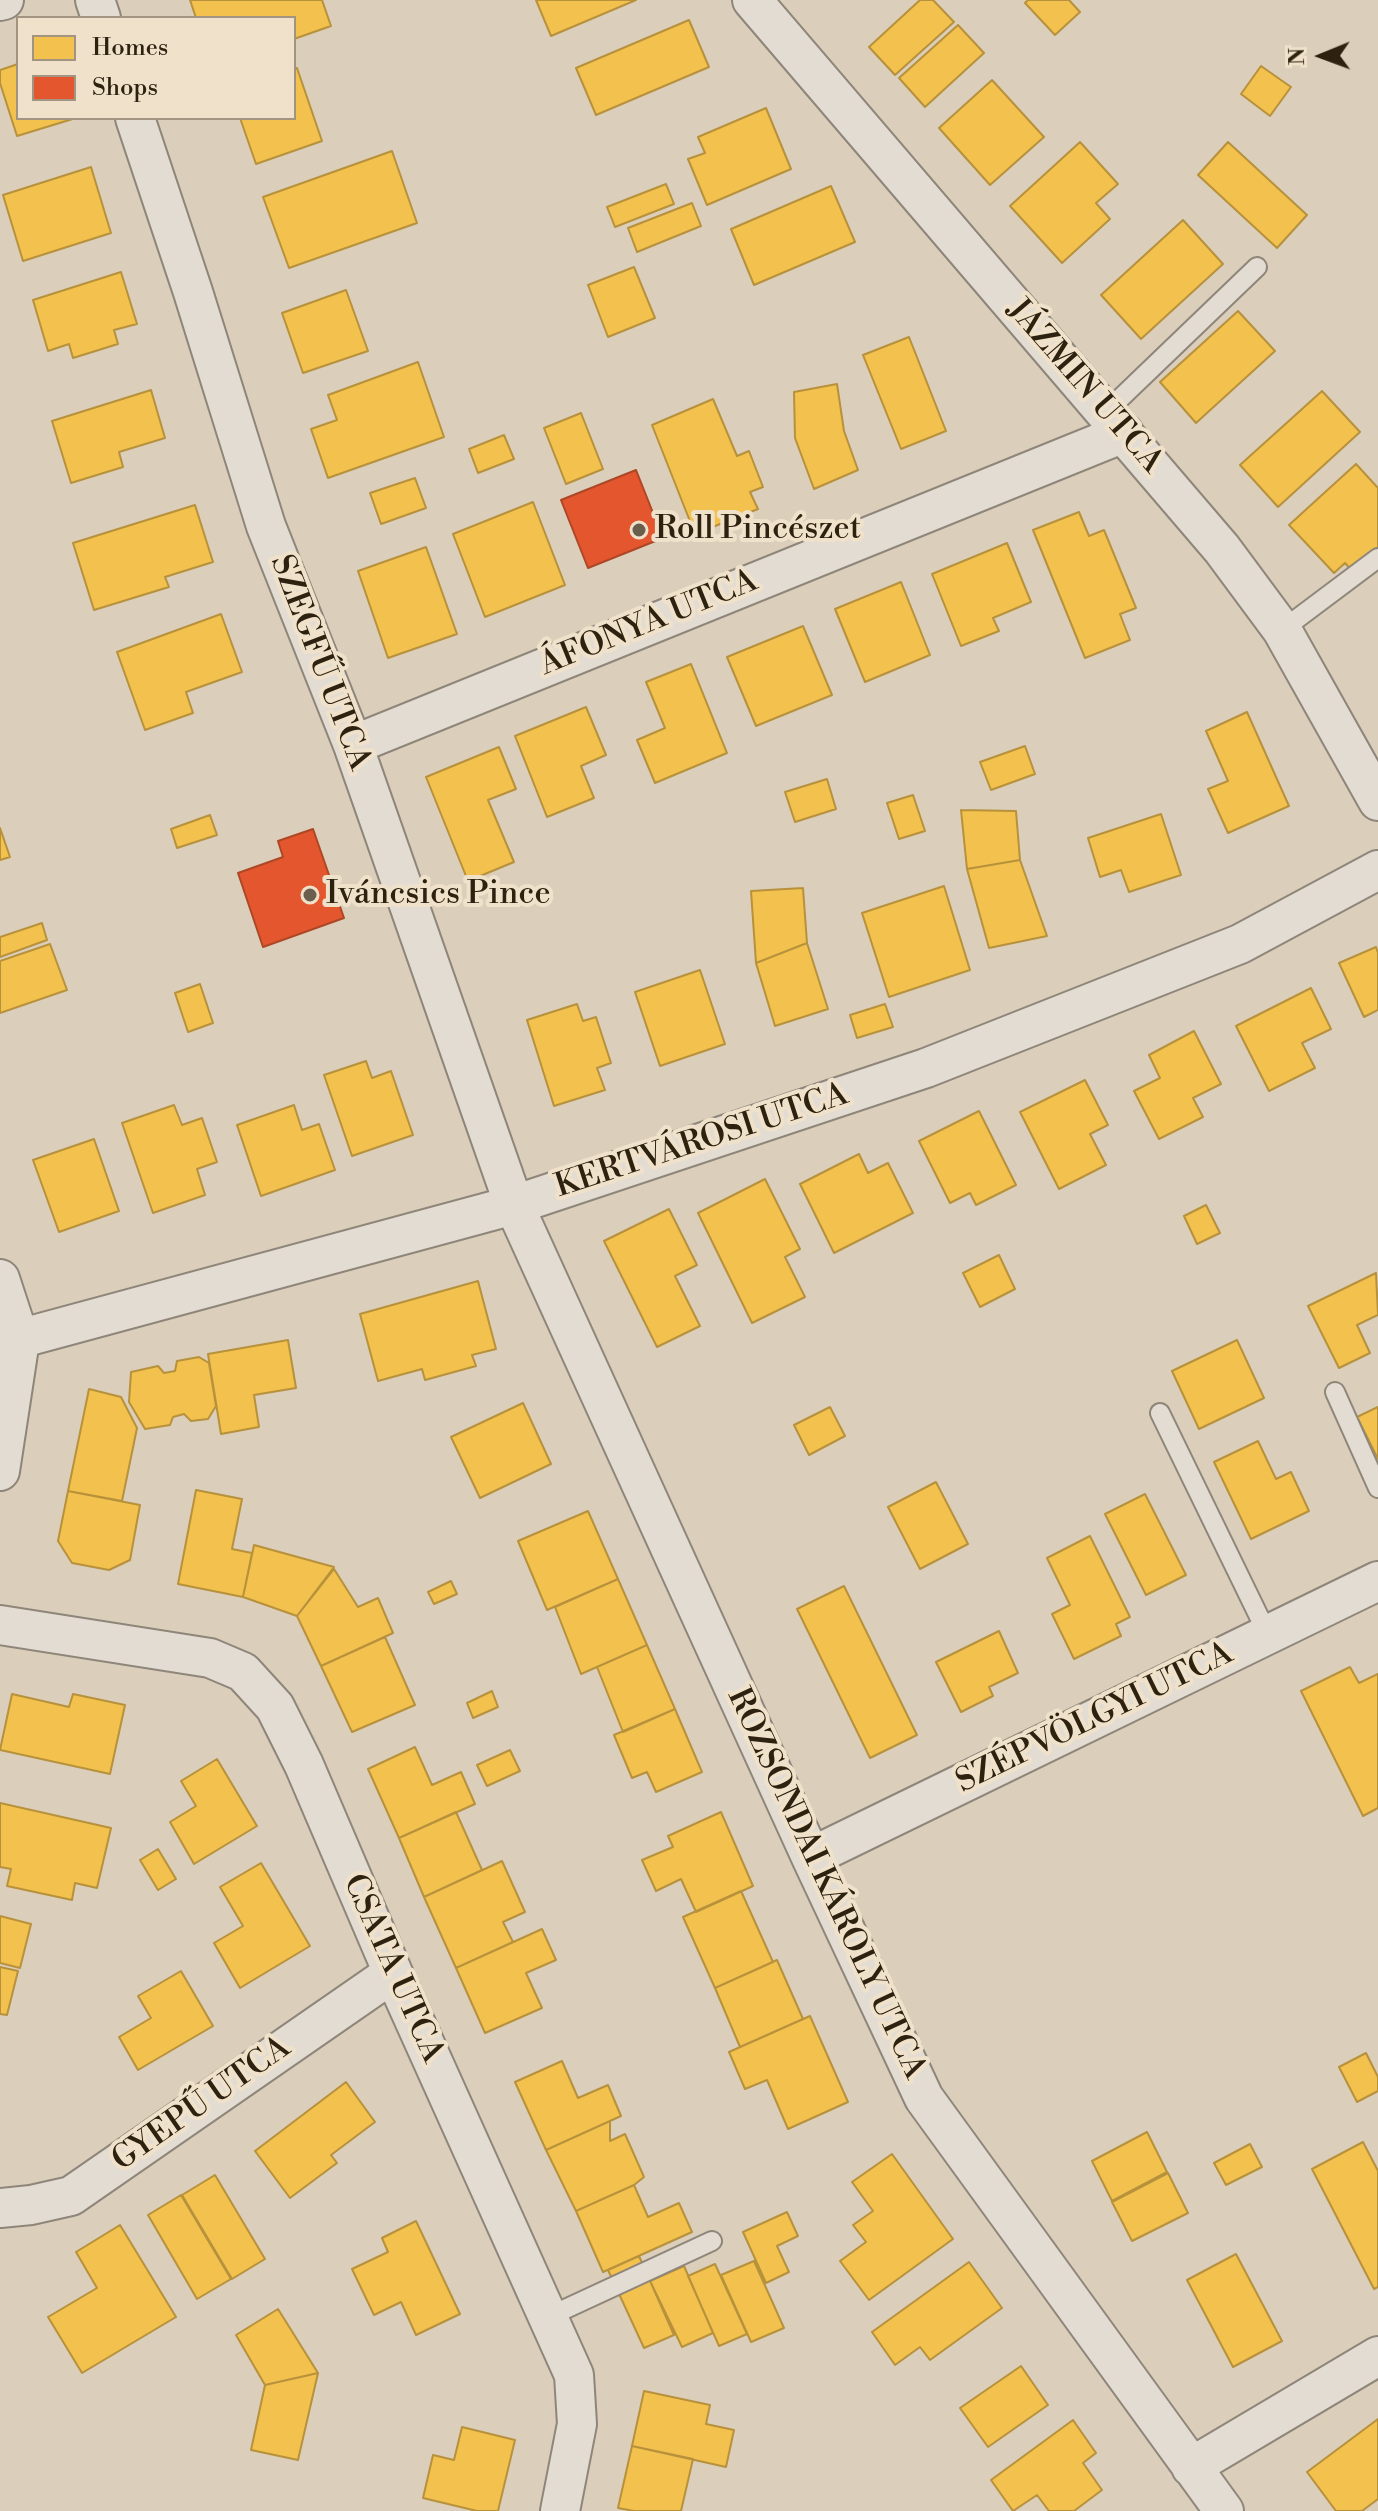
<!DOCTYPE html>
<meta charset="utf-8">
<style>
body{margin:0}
#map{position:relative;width:1378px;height:2511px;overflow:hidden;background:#dbcebb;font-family:"Libre Bodoni",serif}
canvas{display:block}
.legend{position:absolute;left:16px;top:16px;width:280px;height:104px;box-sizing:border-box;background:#f0e1ca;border:2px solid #a29480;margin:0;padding:10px 14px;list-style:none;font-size:24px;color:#2d2110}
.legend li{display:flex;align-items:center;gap:16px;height:40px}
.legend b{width:40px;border:2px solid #a29480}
.north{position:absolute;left:1282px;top:16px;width:80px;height:80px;-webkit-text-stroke:6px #f0e1ca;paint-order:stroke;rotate:269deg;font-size:22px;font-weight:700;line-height:32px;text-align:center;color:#2d2110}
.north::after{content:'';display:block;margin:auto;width:28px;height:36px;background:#2d2110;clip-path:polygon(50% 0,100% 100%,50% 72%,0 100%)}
</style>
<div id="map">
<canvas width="1378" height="2511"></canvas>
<ul class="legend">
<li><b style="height:22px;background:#f2c14e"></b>Homes</li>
<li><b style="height:22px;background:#e4572e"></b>Shops</li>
</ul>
<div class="north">N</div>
</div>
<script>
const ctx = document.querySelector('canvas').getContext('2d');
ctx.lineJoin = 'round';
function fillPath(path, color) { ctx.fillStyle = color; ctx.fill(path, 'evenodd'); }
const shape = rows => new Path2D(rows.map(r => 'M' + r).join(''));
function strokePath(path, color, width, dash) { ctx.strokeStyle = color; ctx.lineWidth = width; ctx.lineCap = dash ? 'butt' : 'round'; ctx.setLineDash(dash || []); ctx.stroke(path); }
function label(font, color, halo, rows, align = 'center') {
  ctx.font = font + ' "Libre Bodoni",serif'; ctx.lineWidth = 8; ctx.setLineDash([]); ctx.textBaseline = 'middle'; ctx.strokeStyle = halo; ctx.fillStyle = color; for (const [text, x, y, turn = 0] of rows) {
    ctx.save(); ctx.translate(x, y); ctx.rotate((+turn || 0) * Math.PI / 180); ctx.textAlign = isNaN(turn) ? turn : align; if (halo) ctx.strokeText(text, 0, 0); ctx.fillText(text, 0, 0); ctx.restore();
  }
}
const homes = shape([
 [190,0,322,0,331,26,294,39,294,18,196,18,190,0],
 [536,0,636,0,551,36,536,0],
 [920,0,933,0,954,22,895,75,869,47,920,0],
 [1028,0,1069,0,1080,12,1055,35,1025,3,1028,0],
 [689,20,709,67,596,115,576,68,689,20],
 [958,25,984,53,925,107,899,78,958,25],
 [18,64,18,118,76,118,17,136,0,83,0,70,18,64],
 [1261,66,1291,87,1270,116,1241,94,1261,66],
 [297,68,322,141,256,164,240,118,294,118,294,69,297,68],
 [992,80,1044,137,990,185,939,128,992,80],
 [766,108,791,169,707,205,688,159,705,153,698,137,766,108],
 [1080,142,1118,184,1096,203,1110,219,1062,263,1010,206,1080,142],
 [1228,142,1307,215,1277,248,1198,175,1228,142],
 [392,151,417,223,289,268,263,197,392,151],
 [91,167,111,233,23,261,3,195,91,167],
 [666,184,674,204,615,227,607,207,666,184],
 [831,186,855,242,754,285,731,229,831,186],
 [692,203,701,226,637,252,628,228,692,203],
 [1183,220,1223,264,1141,339,1101,295,1183,220],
 [634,267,655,318,608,337,588,285,634,267],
 [121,272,137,324,114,330,118,344,73,358,69,344,48,351,33,300,121,272],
 [346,290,368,351,303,373,282,313,346,290],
 [1238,311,1275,351,1196,423,1160,382,1238,311],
 [909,337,946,431,901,449,863,355,909,337],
 [418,362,444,437,328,478,311,429,337,420,328,395,418,362],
 [837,384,844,431,858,470,814,489,795,438,794,392,837,384],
 [151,390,165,438,119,452,123,467,71,483,52,421,151,390],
 [1322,391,1360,432,1278,507,1240,465,1322,391],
 [713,399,737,456,749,451,763,487,750,492,758,509,695,534,652,425,713,399],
 [581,413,603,469,566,484,544,428,581,413],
 [504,435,514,459,478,473,469,449,504,435],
 [1356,464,1378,488,1378,547,1352,571,1345,563,1334,573,1289,525,1356,464],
 [415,478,426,508,381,524,370,493,415,478],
 [533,502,565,585,485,617,453,534,533,502],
 [195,505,213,562,165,577,169,587,94,610,73,543,195,505],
 [1079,512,1089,536,1104,530,1136,608,1120,614,1130,640,1085,658,1033,530,1079,512],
 [1007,543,1031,602,993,618,999,631,961,646,932,574,1007,543],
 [426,547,457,634,388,658,358,571,426,547],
 [901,582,930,655,865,682,835,609,901,582],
 [221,614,242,672,186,692,193,713,145,730,117,652,221,614],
 [803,626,832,695,756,726,727,657,803,626],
 [691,664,727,753,655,783,637,740,665,728,646,682,691,664],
 [586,707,606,755,581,766,594,798,547,817,515,736,586,707],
 [1247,712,1289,806,1228,833,1208,789,1228,781,1206,731,1247,712],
 [1025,746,1035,774,991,790,980,762,1025,746],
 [499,747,516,789,488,800,514,862,468,881,426,777,499,747],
 [827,779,836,809,795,822,785,792,827,779],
 [913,795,925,831,899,839,887,803,913,795],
 [961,810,1016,811,1020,860,967,869,961,810],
 [1161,814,1181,875,1129,892,1121,870,1100,877,1088,838,1161,814],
 [210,815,217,835,177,848,171,829,210,815],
 [0,828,10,857,0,860,0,828],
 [1020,860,1047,936,989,948,967,869,1020,860],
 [944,886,970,970,889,997,862,913,944,886],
 [803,888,807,943,756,963,751,891,803,888],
 [42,923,47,940,0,957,0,937,42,923],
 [807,943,828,1009,775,1026,756,963,807,943],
 [50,944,67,990,0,1013,0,961,50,944],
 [1376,947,1378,953,1378,1010,1364,1017,1339,963,1376,947],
 [700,970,725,1044,660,1066,635,992,700,970],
 [200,984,213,1023,188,1032,175,993,200,984],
 [1311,988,1331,1029,1302,1043,1315,1068,1269,1091,1236,1026,1311,988],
 [577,1004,583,1021,596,1017,611,1063,597,1068,605,1090,554,1106,527,1020,577,1004],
 [885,1004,893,1027,857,1038,850,1015,885,1004],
 [1194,1031,1221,1084,1193,1098,1203,1117,1159,1139,1134,1091,1160,1078,1149,1055,1194,1031],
 [366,1061,372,1078,391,1071,413,1135,352,1156,324,1075,366,1061],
 [1085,1080,1108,1125,1090,1134,1106,1165,1059,1189,1020,1112,1085,1080],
 [174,1105,182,1125,202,1118,217,1162,197,1169,205,1195,153,1213,122,1123,174,1105],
 [294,1105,302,1130,319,1124,335,1170,261,1196,237,1125,294,1105],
 [979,1111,1016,1185,976,1205,970,1193,950,1203,919,1141,979,1111],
 [94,1139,119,1211,59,1232,33,1160,94,1139],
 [859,1154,868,1173,888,1163,913,1213,834,1253,800,1184,859,1154],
 [765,1179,800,1249,785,1257,805,1297,752,1323,698,1213,765,1179],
 [1206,1205,1220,1233,1197,1244,1184,1216,1206,1205],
 [669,1209,697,1265,675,1276,700,1326,657,1347,604,1241,669,1209],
 [999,1255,1015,1289,980,1307,963,1273,999,1255],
 [1376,1273,1378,1315,1357,1325,1370,1353,1339,1368,1308,1306,1376,1273],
 [478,1281,496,1349,472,1355,476,1366,425,1380,422,1369,378,1381,360,1314,478,1281],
 [288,1340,296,1388,254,1395,259,1427,221,1434,208,1354,288,1340],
 [1237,1340,1264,1398,1199,1429,1172,1371,1237,1340],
 [199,1357,209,1363,216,1406,208,1419,191,1421,184,1414,173,1417,170,1425,145,1429,129,1402,131,1372,158,1366,164,1373,175,1371,177,1361,199,1357],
 [89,1389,121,1397,137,1428,122,1501,68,1491,89,1389],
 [523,1403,551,1464,480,1498,451,1437,523,1403],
 [830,1407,845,1436,809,1455,794,1425,830,1407],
 [1378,1407,1378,1459,1357,1417,1378,1407],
 [1258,1441,1276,1479,1291,1472,1309,1511,1251,1539,1214,1462,1258,1441],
 [936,1482,968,1544,920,1569,888,1507,936,1482],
 [196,1490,242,1499,232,1549,252,1553,243,1597,178,1584,196,1490],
 [68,1491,140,1505,130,1560,109,1570,72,1563,58,1541,68,1491],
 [1145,1494,1186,1575,1146,1595,1105,1514,1145,1494],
 [588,1511,618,1579,547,1610,518,1541,588,1511],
 [1090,1536,1130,1617,1116,1624,1121,1636,1074,1659,1052,1614,1070,1605,1047,1558,1090,1536],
 [254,1545,334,1567,297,1616,243,1597,254,1545],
 [334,1569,358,1607,378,1598,393,1633,321,1666,297,1616,334,1569],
 [618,1579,647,1645,581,1674,555,1607,618,1579],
 [451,1581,457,1594,434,1604,428,1592,451,1581],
 [844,1586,917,1735,870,1758,797,1609,844,1586],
 [999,1631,1018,1673,989,1687,993,1696,961,1712,936,1662,999,1631],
 [385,1637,415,1705,352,1732,321,1666,385,1637],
 [647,1645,675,1709,623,1732,597,1667,647,1645],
 [1350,1667,1359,1683,1378,1674,1378,1808,1363,1816,1301,1691,1350,1667],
 [492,1691,498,1707,473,1718,467,1703,492,1691],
 [12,1694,69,1707,73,1694,125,1705,110,1774,0,1750,12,1694],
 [675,1709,702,1772,656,1792,647,1772,632,1778,614,1735,675,1709],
 [415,1747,432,1785,461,1772,475,1804,399,1838,368,1769,415,1747],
 [510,1750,520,1771,487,1786,477,1765,510,1750],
 [217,1759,257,1826,194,1864,170,1822,196,1806,181,1781,217,1759],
 [0,1803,111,1828,97,1888,75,1883,72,1900,7,1886,11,1869,0,1867,0,1803],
 [456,1812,482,1870,424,1897,399,1838,456,1812],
 [721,1812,753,1886,696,1912,681,1879,656,1891,642,1860,673,1847,668,1836,721,1812],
 [158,1849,176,1879,158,1890,140,1860,158,1849],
 [502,1861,525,1912,503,1922,513,1942,456,1968,424,1897,502,1861],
 [261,1863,310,1946,240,1988,214,1943,243,1926,220,1887,261,1863],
 [741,1891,773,1962,715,1988,683,1917,741,1891],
 [0,1916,31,1924,20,1968,0,1963,0,1916],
 [542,1929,556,1960,526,1973,542,2008,485,2033,456,1968,542,1929],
 [777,1960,803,2019,740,2047,715,1988,777,1960],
 [0,1967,18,1971,7,2015,0,2014,0,1967],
 [181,1971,213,2026,138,2070,119,2037,151,2018,138,1996,181,1971],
 [810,2016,848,2102,788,2129,767,2080,745,2089,729,2052,810,2016],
 [1366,2053,1378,2077,1378,2091,1357,2102,1339,2067,1366,2053],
 [562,2061,578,2098,608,2085,621,2116,546,2150,515,2082,562,2061],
 [346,2082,375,2122,331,2155,337,2163,290,2198,255,2151,346,2082],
 [610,2121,610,2141,625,2134,644,2177,634,2185,576,2211,546,2150,610,2121],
 [1147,2132,1167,2172,1112,2201,1092,2161,1147,2132],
 [1363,2142,1378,2171,1378,2287,1374,2289,1312,2169,1363,2142],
 [1250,2144,1262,2167,1226,2185,1214,2163,1250,2144],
 [892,2154,953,2239,869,2300,840,2261,866,2242,853,2225,873,2211,852,2182,892,2154],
 [1168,2173,1188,2213,1132,2241,1112,2202,1168,2173],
 [215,2175,265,2259,232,2279,182,2195,215,2175],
 [634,2185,648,2217,679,2203,692,2232,603,2272,576,2211,634,2185],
 [181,2195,231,2279,197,2299,148,2215,181,2195],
 [787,2212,798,2236,777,2246,789,2272,766,2283,743,2232,787,2212],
 [416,2221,460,2314,416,2335,401,2302,374,2315,352,2269,388,2252,382,2238,416,2221],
 [120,2225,176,2317,82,2373,48,2317,97,2288,76,2252,120,2225],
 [1236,2254,1282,2341,1233,2367,1187,2280,1236,2254],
 [639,2256,674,2335,644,2348,608,2270,639,2256],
 [754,2261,784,2328,751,2342,721,2275,754,2261],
 [969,2262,1002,2308,930,2360,920,2347,895,2365,872,2332,969,2262],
 [715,2264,747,2334,719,2346,688,2276,715,2264],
 [684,2266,713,2333,682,2347,650,2281,684,2266],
 [278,2309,318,2373,265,2385,236,2335,278,2309],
 [1021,2366,1048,2405,988,2447,960,2408,1021,2366],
 [318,2373,298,2460,251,2450,265,2385,318,2373],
 [644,2391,710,2405,706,2424,734,2430,726,2467,632,2446,644,2391],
 [1378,2419,1378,2499,1362,2511,1336,2511,1307,2472,1378,2419],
 [1073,2420,1096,2453,1083,2463,1102,2490,1074,2511,1049,2511,1037,2495,1013,2511,991,2480,1073,2420],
 [462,2427,515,2440,498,2511,477,2511,423,2498,433,2455,454,2460,462,2427],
 [632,2446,693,2459,681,2511,634,2511,618,2508,632,2446]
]);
const shops = shape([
 [636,470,663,538,588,568,561,500,636,470],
 [313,829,344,918,263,947,238,873,283,857,278,841,313,829]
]);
const service = shape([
 [1106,412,1257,267],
 [1282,630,1378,558],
 [1335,1392,1378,1488],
 [1160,1413,1268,1635],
 [548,2317,712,2241]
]);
const minor = shape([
 [95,0,101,18],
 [752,0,1222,549,1282,630,1378,801],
 [0,1,4,0],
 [135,118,193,292,266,526,353,745,514,1205,811,1857,924,2098,1224,2511],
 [353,745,1124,433],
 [0,1279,20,1340,0,1471],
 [0,1344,514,1205,926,1068,1240,944,1378,870],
 [0,1625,210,1658,243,1672,275,1707,304,1765,393,1973,574,2375,577,2424,560,2511],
 [811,1857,1378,1581],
 [0,2208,31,2205,71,2196,393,1973],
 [1191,2467,1378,2356]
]);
const markers = [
 [639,530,8,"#6a5e4c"],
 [310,895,8,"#6a5e4c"]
];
const streetNames = [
 ["JÁZMIN UTCA",1084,387,49],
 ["ÁFONYA UTCA",649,624,-22],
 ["SZEGFŰ UTCA",319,663,69],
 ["KERTVÁROSI UTCA",702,1142,-18],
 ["SZÉPVÖLGYI UTCA",1095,1719,-26],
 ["ROZSONDAI KÁROLY UTCA",825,1884,65],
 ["CSATA UTCA",392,1969,66],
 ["GYEPŰ UTCA",202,2105,-35]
];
const poiNames = [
 ["Roll Pincészet",655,530],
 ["Iváncsics Pince",326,895]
];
fillPath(homes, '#f2c14e');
strokePath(homes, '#b7913b', 2);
fillPath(shops, '#e4572e');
strokePath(shops, '#ad4725', 2);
strokePath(service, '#8f867a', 22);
strokePath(minor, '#8f867a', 42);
strokePath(service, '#e3dcd2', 18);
strokePath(minor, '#e3dcd2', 38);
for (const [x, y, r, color] of markers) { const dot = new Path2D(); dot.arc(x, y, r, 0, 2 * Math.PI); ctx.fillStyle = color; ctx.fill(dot); strokePath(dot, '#f0e1ca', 3); }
label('32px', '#2d2110', '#f0e1ca', streetNames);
label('32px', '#2d2110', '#f0e1ca', poiNames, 'left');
</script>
